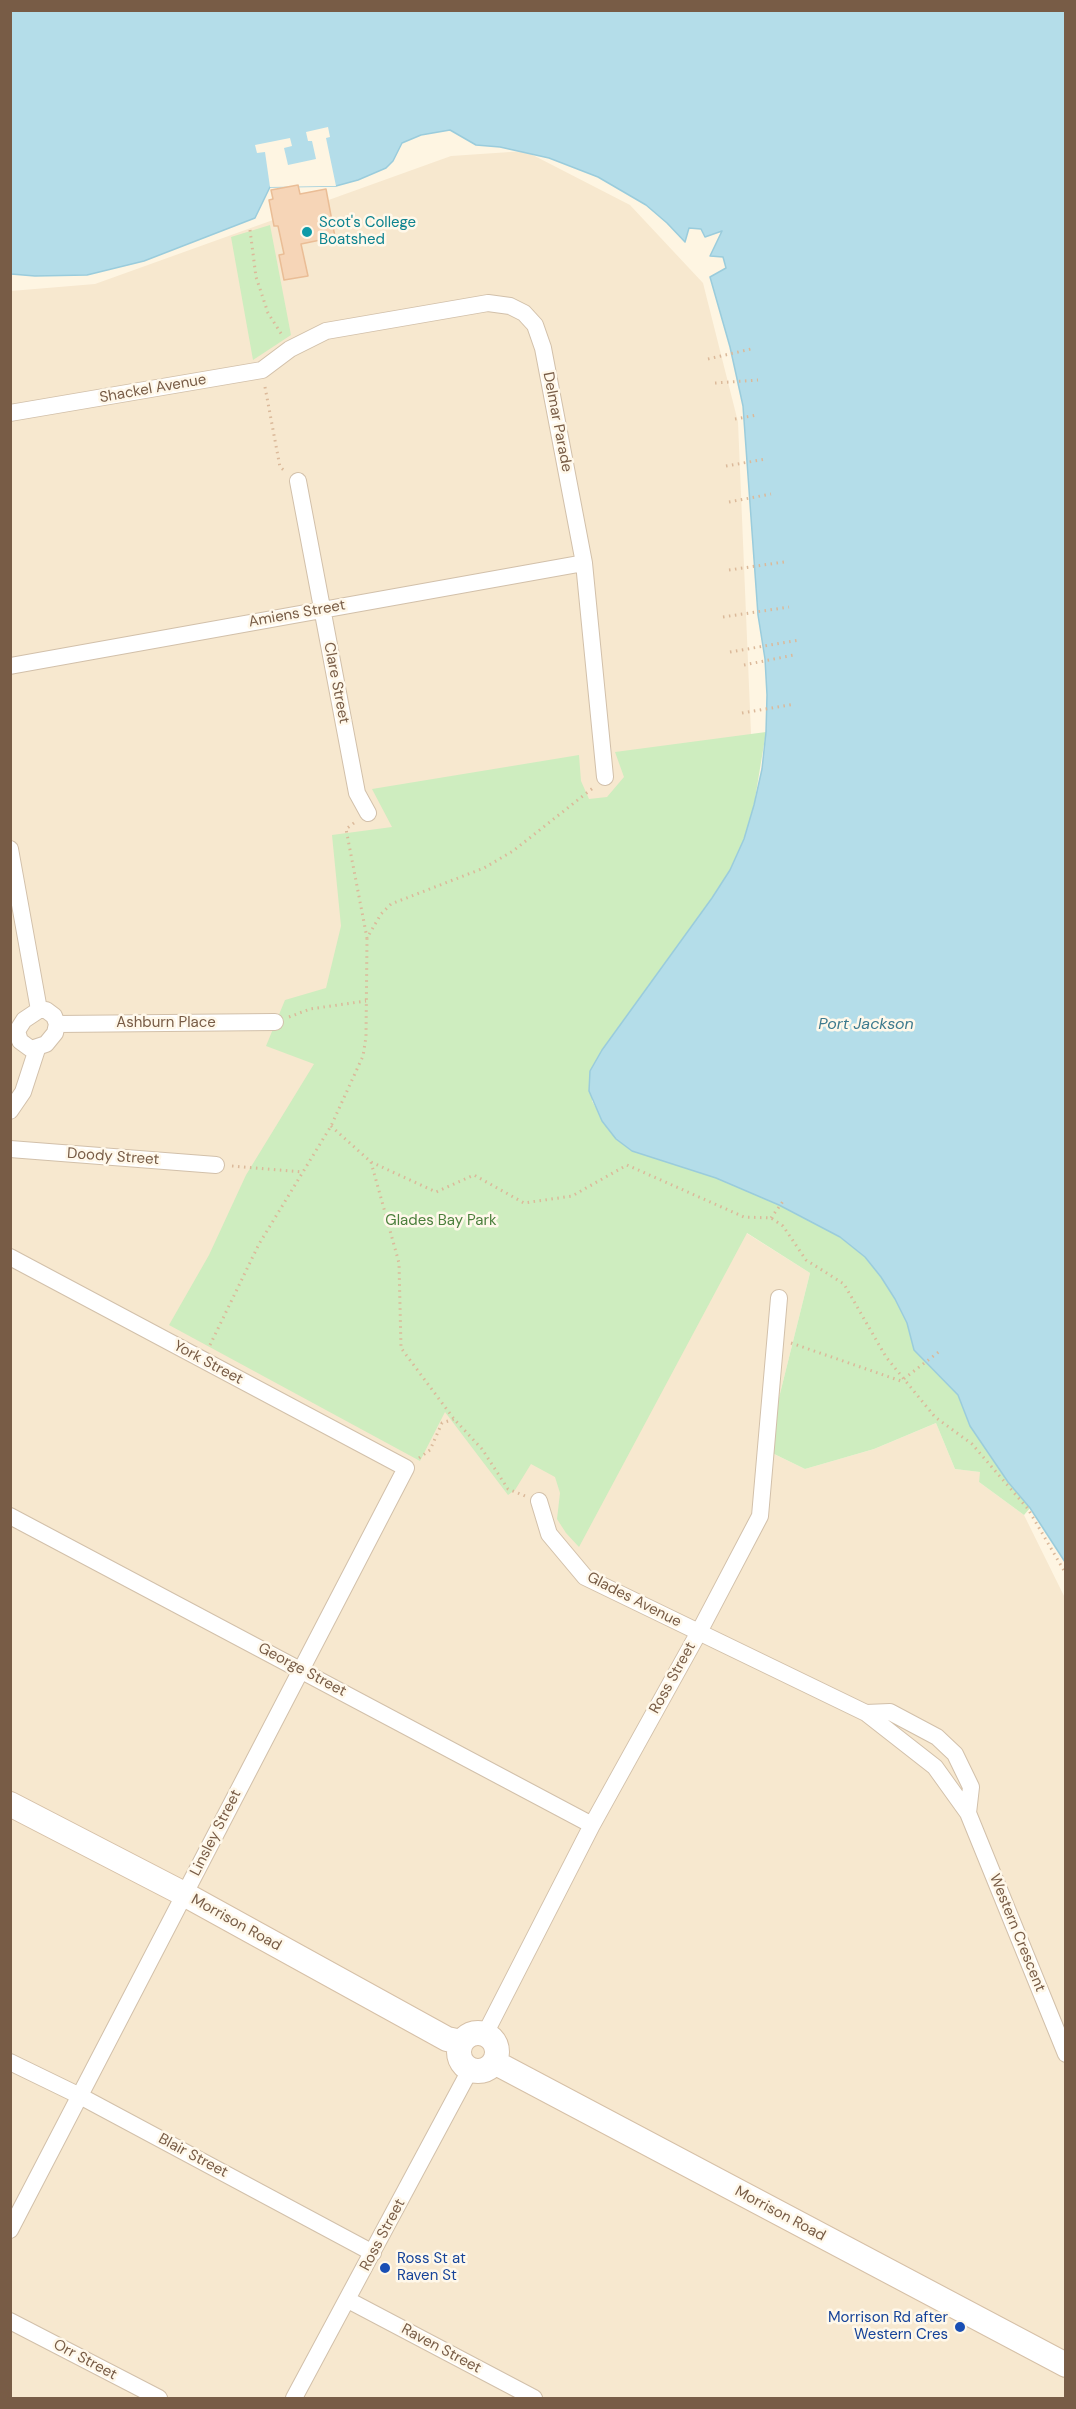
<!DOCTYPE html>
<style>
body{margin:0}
#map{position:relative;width:1076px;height:2409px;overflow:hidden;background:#fef5e2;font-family:"DM Sans",sans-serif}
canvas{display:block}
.frame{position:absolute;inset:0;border:12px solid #785c46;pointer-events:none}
</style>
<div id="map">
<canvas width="1076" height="2409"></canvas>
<div class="frame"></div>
</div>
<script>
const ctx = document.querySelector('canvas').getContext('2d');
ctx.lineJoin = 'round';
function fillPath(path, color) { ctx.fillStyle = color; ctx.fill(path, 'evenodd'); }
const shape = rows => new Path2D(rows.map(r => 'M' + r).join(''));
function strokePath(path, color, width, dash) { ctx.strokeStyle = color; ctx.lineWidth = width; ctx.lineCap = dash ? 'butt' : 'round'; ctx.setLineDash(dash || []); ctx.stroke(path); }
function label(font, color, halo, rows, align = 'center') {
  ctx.font = font + ' "DM Sans",sans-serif'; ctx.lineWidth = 5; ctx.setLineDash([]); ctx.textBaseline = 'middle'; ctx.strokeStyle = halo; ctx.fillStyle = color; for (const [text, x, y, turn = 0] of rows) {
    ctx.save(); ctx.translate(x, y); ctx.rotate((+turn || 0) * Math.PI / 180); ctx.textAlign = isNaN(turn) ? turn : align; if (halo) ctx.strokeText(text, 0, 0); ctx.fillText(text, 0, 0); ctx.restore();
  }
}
const residential = shape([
 [525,151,630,205,703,283,738,422,751,734,732,842,576,1071,597,1139,810,1273,766,1450,805,1469,874,1449,936,1423,955,1469,981,1472,979,1482,1024,1515,1065,1598,1065,2398,11,2398,11,291,95,284,451,156]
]);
const green = shape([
 [270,225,291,335,253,360,231,237],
 [766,732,754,805,744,839,730,870,712,898,602,1050,592,1101,609,1130,632,1151,716,1178,779,1205,840,1237,865,1257,881,1277,895,1299,907,1323,914,1350,958,1395,970,1426,1008,1482,1030,1508,1024,1515,979,1482,980,1472,955,1469,936,1423,874,1449,805,1469,766,1450,810,1273,747,1233,579,1547,566,1533,557,1519,560,1493,555,1477,531,1464,515,1490,508,1495,445,1412,420,1461,169,1325,209,1255,246,1175,314,1064,266,1046,285,1000,326,988,341,926,332,835,392,827,372,789,579,755,581,781,589,799,607,797,624,777,615,752]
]);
const water = shape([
 [10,11,1065,11,1065,1562,1030,1508,1008,1482,970,1426,958,1395,914,1350,907,1323,895,1299,881,1277,865,1257,840,1237,779,1205,716,1178,632,1151,616,1139,602,1121,589,1091,590,1071,602,1050,712,898,730,870,744,839,754,805,762,769,766,732,767,695,765,659,758,615,743,406,730,347,710,277,726,268,723,257,710,256,722,231,705,237,701,229,689,228,685,242,667,223,646,205,598,177,549,158,500,147,476,145,450,130,421,135,402,143,393,161,386,168,358,180,336,186,270,187,255,218,144,261,87,275,35,276,11,274,10,11]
]);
const pier = shape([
 [328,127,330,137,326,138,336,186,270,187,265,152,257,153,255,145,290,138,292,146,284,148,288,165,316,159,312,141,308,141,306,132]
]);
const building = shape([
 [298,185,300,194,326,189,335,237,301,244,308,276,284,280,279,255,284,254,278,226,274,226,269,200,273,199,271,190,298,185]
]);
const path = shape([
 [250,230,256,277,268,313,282,335],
 [708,359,751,349],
 [715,383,758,380],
 [265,387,280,467,286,472],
 [735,419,757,415],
 [726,466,766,459],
 [729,502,771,494],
 [729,570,784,562],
 [723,617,789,607],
 [730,652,799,640],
 [744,665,794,655],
 [742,713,795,704],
 [354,823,346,829,367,938],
 [289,1017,310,1009,366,1001],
 [331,1126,371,1162,436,1192,474,1175,524,1203,572,1196,627,1165,744,1217,771,1218,783,1226,806,1260,844,1284,886,1357,935,1417,972,1444,1028,1509,1066,1574],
 [371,1162,399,1263,401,1348,454,1419,482,1449,508,1489,525,1496],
 [232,1166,303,1172],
 [771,1218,784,1200],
 [791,1343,901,1381,940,1351],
 [210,1345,259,1244,331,1126,363,1056,366,1037,367,938,381,914,391,904,484,868,513,851,593,788],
 [419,1458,430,1450,442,1423,454,1419]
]);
const street = shape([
 [10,413,262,370,290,349,326,331,488,303,510,306,524,313,535,325,543,348,584,563,605,777],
 [298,481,357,793,368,813],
 [10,666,584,563],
 [10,849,39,1010],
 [39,1010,46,1010,54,1016,57,1024,55,1033,46,1044,31,1049,20,1041,17,1031,24,1020,39,1010],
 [57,1024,275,1022],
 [10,1111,23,1092,37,1049],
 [10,1149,216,1165],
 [10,1257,406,1468,10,2230],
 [539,1501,549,1534,585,1577,866,1713,935,1767,968,1813,1066,2054],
 [10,1516,592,1825],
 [866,1713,890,1712,937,1737,955,1754,971,1787,968,1813],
 [485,2034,592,1825,699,1632,760,1516,779,1298],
 [10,2062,80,2096,373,2253],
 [348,2300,534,2398],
 [10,2321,159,2398],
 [294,2398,470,2070]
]);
const secondary = shape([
 [10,1804,184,1894,447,2039,461,2042],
 '459 2052a19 19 0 1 1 38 0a19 19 0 1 1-38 0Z',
 [494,2062,1066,2365]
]);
const markers = [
 [307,232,6,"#0f9aa8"],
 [385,2268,6,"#1a4fb4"],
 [960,2327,6,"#1a4fb4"]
];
const cultureNames = [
 ["Scot's College",319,223],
 ["Boatshed",319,240]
];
const streetNames = [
 ["Shackel Avenue",153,389,-10],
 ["Delmar Parade",557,422,79],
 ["Amiens Street",297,614,-10],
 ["Clare Street",336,683,79],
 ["Ashburn Place",166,1023],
 ["Doody Street",113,1157,4],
 ["York Street",208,1363,28],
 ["Glades Avenue",634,1600,27],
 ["George Street",302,1670,28],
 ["Ross Street",673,1678,-61],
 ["Linsley Street",216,1833,-63],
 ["Morrison Road",236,1923,29],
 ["Western Crescent",1017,1933,68],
 ["Blair Street",193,2156,28],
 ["Morrison Road",780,2214,28],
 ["Ross Street",383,2235,-62],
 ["Raven Street",441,2349,28],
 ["Orr Street",85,2360,28]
];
const parkNames = [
 ["Glades Bay Park",441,1221]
];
const transitNames = [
 ["Ross St at",397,2259],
 ["Raven St",397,2276],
 ["Morrison Rd after",948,2318,"right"],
 ["Western Cres",948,2335,"right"]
];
const waterNames = [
 ["Port Jackson",866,1025]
];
fillPath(residential, '#f7e8cf');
fillPath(green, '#ceedbf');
fillPath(water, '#b4dde9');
strokePath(water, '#9accdc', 1.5);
fillPath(pier, '#fef5e2');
fillPath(building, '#f6d5b7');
strokePath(building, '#eabd96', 1.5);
strokePath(street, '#d2c0aa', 18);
strokePath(secondary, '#d6c0a7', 26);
strokePath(path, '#dbb99a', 3, [1.5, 4.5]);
strokePath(street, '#fff', 16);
strokePath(secondary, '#fff', 24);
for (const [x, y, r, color] of markers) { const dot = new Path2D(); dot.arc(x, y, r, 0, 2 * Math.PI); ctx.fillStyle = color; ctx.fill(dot); strokePath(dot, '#fff8ea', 2); }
label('15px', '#0d838f', '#fff8ea', cultureNames, 'left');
label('15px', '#785c46', '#fff8ea', streetNames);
label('15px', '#4b7f3c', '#fff8ea', parkNames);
label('15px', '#164399', '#fff8ea', transitNames, 'left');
label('italic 16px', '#3d7a8e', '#fff8ea', waterNames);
</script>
